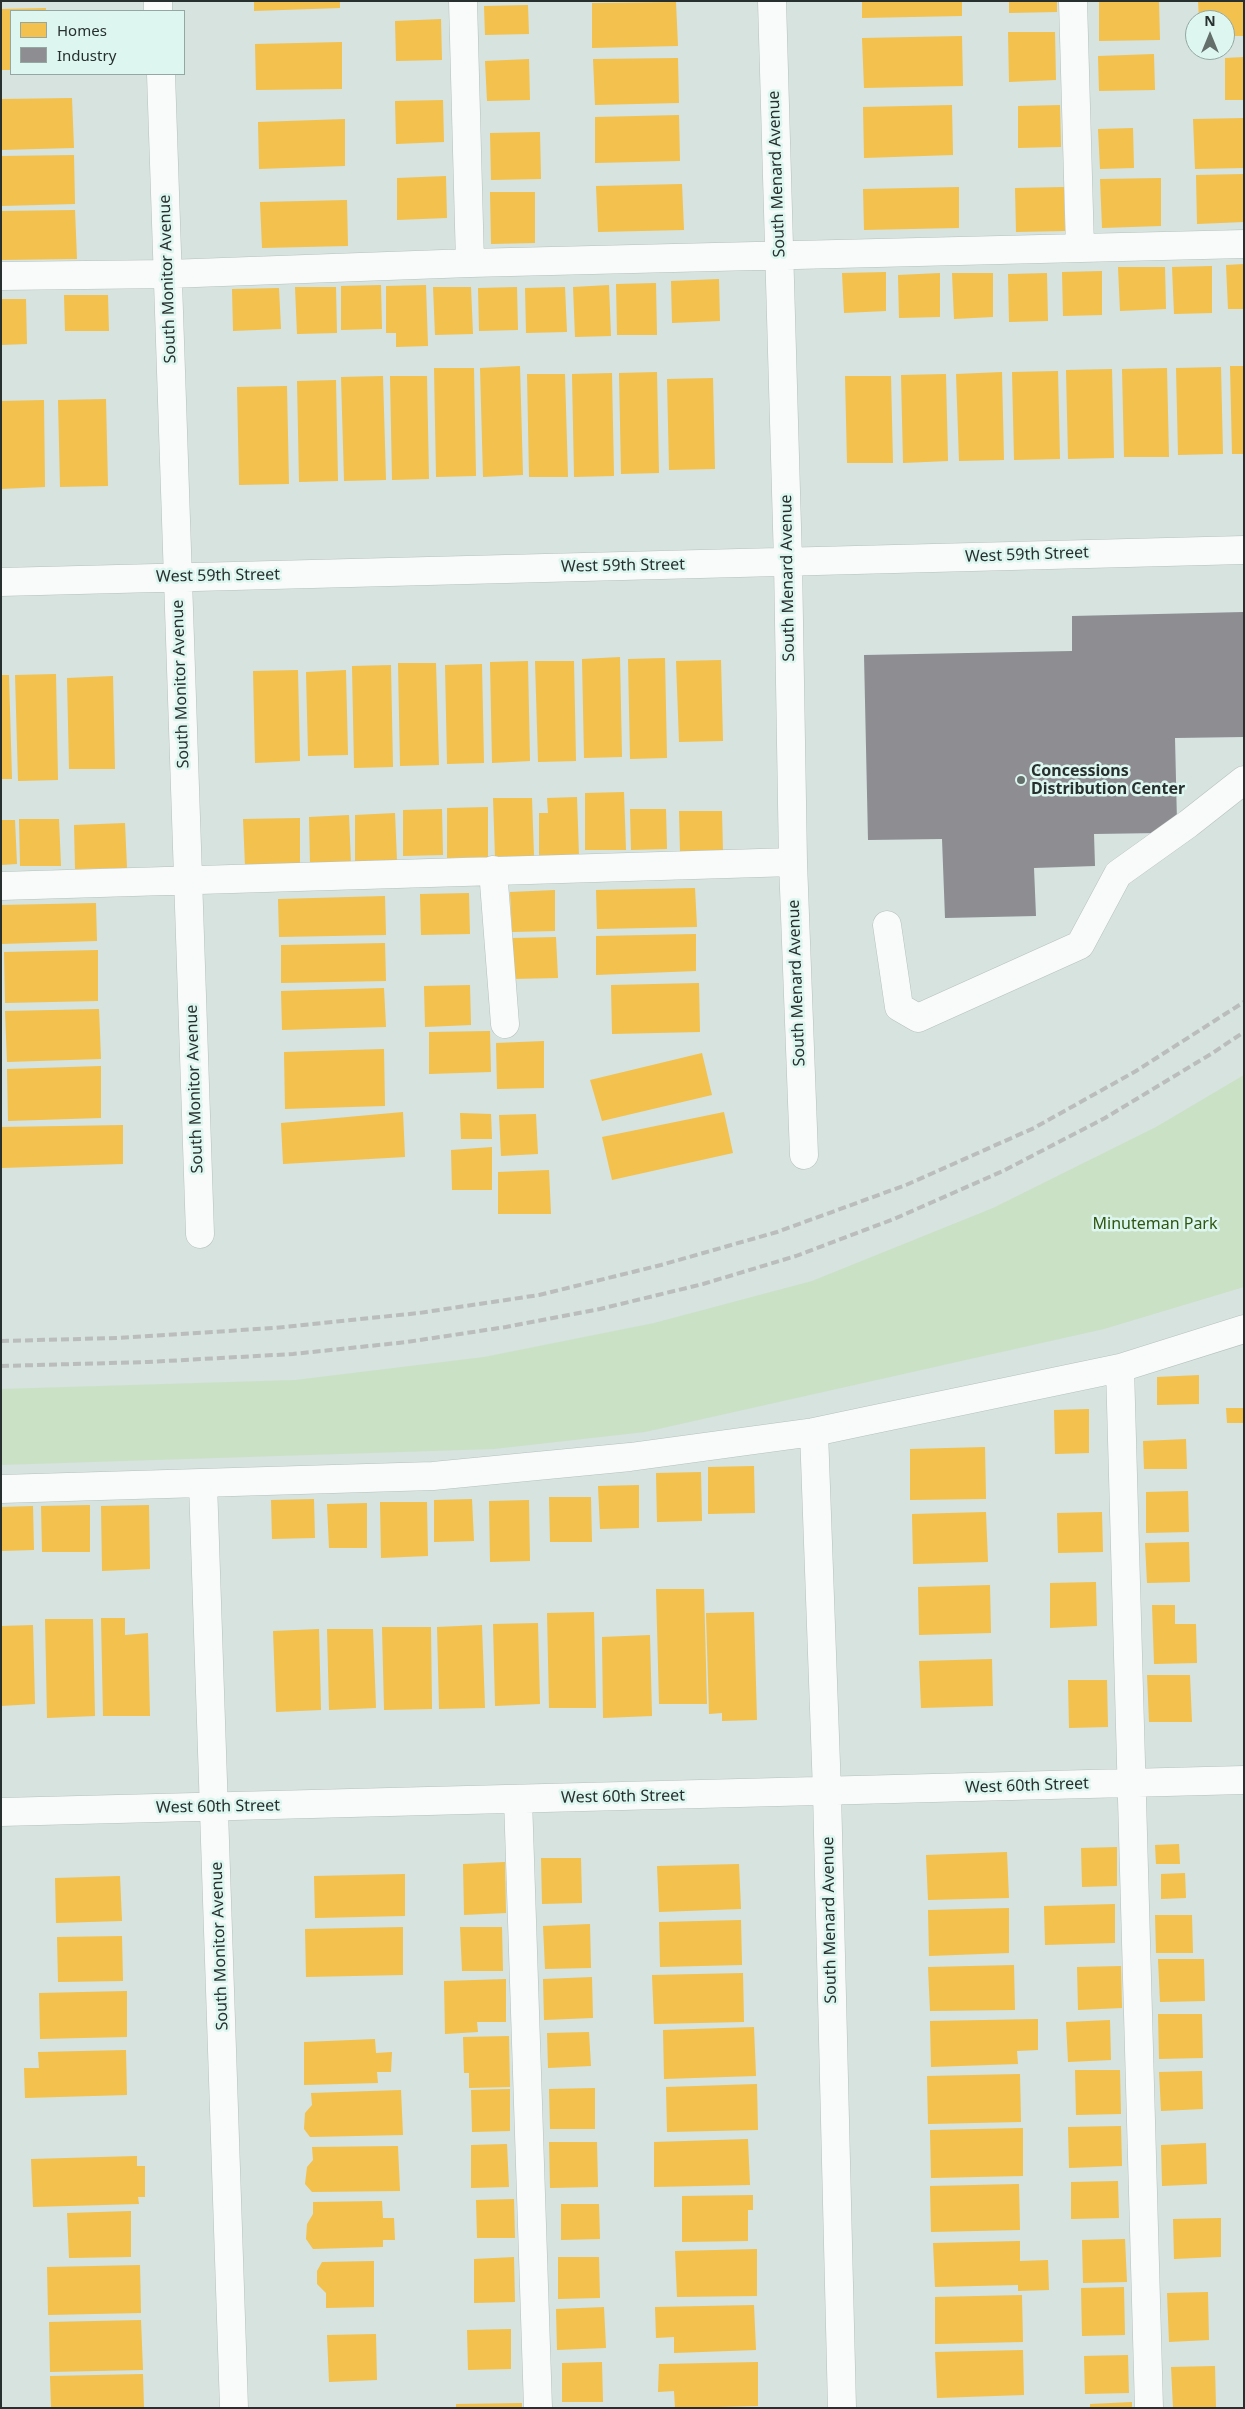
<!DOCTYPE html>
<style>
body{margin:0}
#map{position:relative;width:1245px;height:2409px;overflow:hidden;background:#d6e3df;font-family:"Noto Sans",sans-serif}
canvas{display:block}
.frame{position:absolute;inset:0;border:2px solid #27302e;pointer-events:none}
.legend{position:absolute;left:10px;top:10px;width:175px;height:65px;box-sizing:border-box;background:#ddf6ef;border:1px solid #94a7a2;margin:0;padding:6px 9px;list-style:none;font-size:15px;color:#27302e}
.legend li{display:flex;align-items:center;gap:10px;height:25px}
.legend b{width:25px;border:1px solid #94a7a2}
.north{position:absolute;left:1185px;top:10px;width:50px;height:50px;box-sizing:border-box;background:#ddf6ef;border:1px solid #94a7a2;border-radius:50%;rotate:0deg;font-size:14px;font-weight:700;line-height:20px;text-align:center;color:#27302e}
.north::after{content:'';display:block;margin:auto;width:18px;height:22px;background:#646f6c;clip-path:polygon(50% 0,100% 100%,50% 72%,0 100%)}
</style>
<div id="map">
<canvas width="1245" height="2409"></canvas>
<div class="frame"></div>
<ul class="legend">
<li><b style="height:14px;background:#f2c14e"></b>Homes</li>
<li><b style="height:14px;background:#8d8d92"></b>Industry</li>
</ul>
<div class="north">N</div>
</div>
<script>
const ctx = document.querySelector('canvas').getContext('2d');
ctx.lineJoin = 'round';
function fillPath(path, color) { ctx.fillStyle = color; ctx.fill(path, 'evenodd'); }
const shape = rows => new Path2D(rows.map(r => 'M' + r).join(''));
function strokePath(path, color, width, dash) { ctx.strokeStyle = color; ctx.lineWidth = width; ctx.lineCap = dash ? 'butt' : 'round'; ctx.setLineDash(dash || []); ctx.stroke(path); }
function label(font, color, halo, rows, align = 'center') {
  ctx.font = font + ' "Noto Sans",sans-serif'; ctx.lineWidth = 5; ctx.setLineDash([]); ctx.textBaseline = 'middle'; ctx.strokeStyle = halo; ctx.fillStyle = color; for (const [text, x, y, turn = 0] of rows) {
    ctx.save(); ctx.translate(x, y); ctx.rotate((+turn || 0) * Math.PI / 180); ctx.textAlign = isNaN(turn) ? turn : align; if (halo) ctx.strokeText(text, 0, 0); ctx.fillText(text, 0, 0); ctx.restore();
  }
}
const green = shape([
 [1244,1075,1244,1287,1104,1329,645,1432,494,1449,1,1465,1,1389,295,1380,484,1357,654,1323,812,1281,993,1208,1156,1127]
]);
const homes = shape([
 [254,1,340,1,340,8,254,11],
 [862,1,962,1,962,16,862,18],
 [1009,1,1057,1,1057,12,1009,13],
 [1099,1,1159,1,1160,40,1099,41],
 [1198,1,1244,1,1244,36,1225,36,1225,20,1199,20],
 [676,2,678,46,592,48,592,3],
 [528,5,529,34,485,35,484,6],
 [46,8,46,11,11,11,11,70,1,70,1,9],
 [441,19,442,60,396,61,395,21],
 [1008,32,1055,32,1056,80,1009,82],
 [962,36,963,86,864,88,862,38],
 [342,42,342,89,256,90,255,44],
 [1154,54,1155,90,1099,91,1098,56],
 [1244,57,1244,100,1225,100,1225,58],
 [678,58,679,103,595,105,593,59],
 [529,59,530,100,487,101,485,61],
 [72,98,74,148,1,150,1,99],
 [443,100,444,142,396,144,395,101],
 [952,105,953,155,864,158,863,107],
 [1060,105,1061,147,1018,148,1018,106],
 [679,115,680,161,595,163,595,117],
 [1244,118,1244,168,1195,169,1193,119],
 [345,119,345,166,259,169,258,122],
 [1133,128,1134,168,1100,169,1098,129],
 [540,132,541,179,491,180,490,133],
 [74,155,75,204,1,206,1,156],
 [1244,174,1244,222,1197,224,1196,175],
 [446,176,447,218,397,220,397,178],
 [1161,178,1161,226,1102,228,1100,179],
 [682,184,684,230,598,232,596,186],
 [959,187,959,228,864,230,863,189],
 [1064,187,1065,231,1016,232,1015,188],
 [490,192,535,192,535,243,491,244],
 [347,200,348,246,262,248,260,202],
 [75,210,77,259,1,260,1,211],
 [1244,264,1244,309,1228,309,1226,265],
 [1212,266,1212,313,1174,314,1172,267],
 [1118,267,1165,267,1166,309,1120,311],
 [1102,271,1102,315,1063,316,1062,272],
 [886,272,886,311,844,313,842,273],
 [940,273,940,317,899,318,898,275],
 [952,273,993,273,993,317,954,319],
 [1047,273,1048,321,1009,322,1008,274],
 [719,279,720,321,672,323,671,281],
 [656,283,657,335,617,335,616,284],
 [381,285,382,329,341,330,341,286],
 [426,285,428,346,396,347,396,333,386,333,386,286],
 [609,285,611,336,575,337,573,287],
 [295,287,336,287,337,333,297,334],
 [433,287,471,287,473,334,435,335],
 [517,287,518,330,479,331,478,288],
 [565,287,567,332,526,333,525,288],
 [279,288,281,329,233,331,232,289],
 [64,295,108,295,109,331,65,331],
 [1,299,26,299,27,344,1,345],
 [520,366,523,475,483,477,480,368],
 [1230,366,1244,366,1244,454,1232,454],
 [1221,367,1223,454,1178,455,1176,368],
 [434,368,474,368,476,476,436,477],
 [1167,368,1169,457,1124,457,1122,369],
 [1112,369,1114,458,1068,459,1066,370],
 [1058,371,1060,459,1014,460,1012,372],
 [657,372,659,473,621,474,619,373],
 [1002,372,1004,460,959,461,956,374],
 [612,373,614,476,574,477,572,374],
 [527,374,565,374,568,477,529,477],
 [946,374,948,461,903,463,901,375],
 [383,376,386,480,344,481,341,377],
 [390,376,427,376,429,479,392,480],
 [845,376,891,376,893,463,847,463],
 [713,378,715,469,669,470,667,379],
 [336,380,338,481,299,482,297,381],
 [287,386,289,484,239,485,237,387],
 [106,399,108,486,60,487,58,400],
 [44,400,45,487,1,489,1,401],
 [620,657,622,757,584,758,582,659],
 [665,658,667,758,630,759,628,659],
 [721,660,723,741,679,742,676,661],
 [528,661,530,761,492,763,490,662],
 [535,661,574,661,576,761,538,762],
 [398,663,436,663,439,765,400,766],
 [482,664,484,763,447,764,445,665],
 [391,665,393,767,354,768,352,666],
 [298,670,300,761,255,763,253,671],
 [346,670,348,755,308,756,306,672],
 [56,674,58,780,18,781,15,675],
 [1,675,9,675,12,779,1,779],
 [113,676,115,769,69,769,67,678],
 [624,792,626,850,585,850,585,793],
 [577,797,579,856,539,856,539,813,548,813,547,798],
 [493,798,532,798,534,856,495,857],
 [488,807,488,857,447,858,447,808],
 [442,809,443,855,403,856,403,810],
 [630,809,666,809,667,849,631,850],
 [679,811,722,811,723,852,680,852],
 [395,813,397,861,355,862,355,815],
 [349,815,351,864,310,864,309,817],
 [300,818,300,865,245,866,243,819],
 [19,819,59,819,61,866,20,866],
 [1,820,15,820,17,864,1,865],
 [125,823,127,868,75,869,74,825],
 [695,888,697,927,597,929,596,890],
 [555,890,555,931,512,932,510,892],
 [469,893,470,934,421,935,420,894],
 [385,896,386,935,279,937,278,899],
 [96,903,97,941,1,944,1,905],
 [696,934,696,971,596,975,596,936],
 [556,937,558,978,512,979,512,938],
 [385,943,386,981,281,983,281,945],
 [98,950,98,1001,5,1003,4,952],
 [699,983,700,1032,612,1034,611,985],
 [470,985,471,1025,425,1027,424,986],
 [384,988,386,1027,282,1030,281,991],
 [99,1009,101,1059,7,1062,5,1011],
 [490,1031,491,1072,429,1074,429,1032],
 [544,1041,544,1088,497,1089,496,1043],
 [384,1049,385,1106,285,1109,284,1052],
 [702,1053,712,1095,602,1121,590,1080],
 [101,1066,101,1118,8,1121,7,1069],
 [403,1112,405,1157,283,1164,281,1123],
 [724,1112,733,1153,612,1180,602,1137],
 [460,1113,491,1114,492,1139,461,1139],
 [536,1114,538,1154,501,1156,499,1115],
 [123,1125,123,1164,2,1168,1,1127],
 [492,1147,492,1190,452,1190,451,1150],
 [549,1170,551,1214,498,1214,498,1172],
 [1199,1375,1199,1404,1157,1405,1157,1377],
 [1226,1408,1244,1408,1244,1423,1227,1423],
 [1089,1409,1089,1453,1055,1454,1054,1410],
 [1186,1439,1187,1469,1144,1469,1143,1441],
 [985,1447,986,1499,910,1500,910,1449],
 [754,1466,755,1513,708,1514,708,1467],
 [701,1472,702,1521,657,1522,656,1473],
 [639,1485,639,1528,600,1529,598,1486],
 [1188,1491,1189,1532,1146,1533,1146,1492],
 [549,1497,591,1497,592,1542,550,1542],
 [314,1499,315,1538,272,1539,271,1500],
 [472,1499,474,1541,434,1542,434,1500],
 [529,1500,530,1561,490,1562,489,1501],
 [380,1502,427,1502,428,1556,381,1558],
 [367,1503,367,1548,329,1548,327,1504],
 [90,1505,90,1552,42,1552,41,1506],
 [149,1505,150,1569,102,1571,101,1506],
 [33,1506,34,1550,1,1551,1,1507],
 [986,1512,988,1562,913,1564,912,1514],
 [1102,1512,1103,1552,1058,1553,1057,1513],
 [1189,1542,1190,1582,1147,1583,1145,1543],
 [1096,1582,1097,1626,1050,1628,1050,1583],
 [990,1585,991,1633,919,1635,918,1587],
 [656,1589,704,1589,707,1704,659,1704],
 [1152,1605,1175,1605,1175,1624,1196,1624,1197,1663,1154,1664],
 [594,1612,596,1708,549,1708,547,1613],
 [754,1612,757,1720,722,1721,722,1713,709,1714,706,1613],
 [101,1618,125,1618,125,1635,148,1633,150,1716,103,1716],
 [45,1619,93,1619,95,1716,47,1718],
 [538,1623,540,1704,495,1706,493,1624],
 [33,1625,35,1704,1,1706,1,1626],
 [482,1625,485,1708,439,1709,437,1627],
 [382,1627,431,1627,432,1709,384,1710],
 [319,1629,321,1710,276,1712,273,1631],
 [327,1629,373,1629,376,1708,329,1710],
 [650,1635,652,1716,603,1718,602,1637],
 [992,1659,993,1706,921,1708,919,1661],
 [1147,1675,1190,1675,1192,1722,1149,1722],
 [1068,1680,1107,1680,1108,1727,1069,1728],
 [1179,1844,1180,1864,1156,1864,1155,1845],
 [1117,1847,1117,1886,1082,1887,1081,1848],
 [1007,1852,1009,1898,928,1900,926,1855],
 [541,1858,581,1858,582,1903,542,1904],
 [505,1862,506,1913,464,1915,463,1864],
 [739,1864,741,1909,659,1912,657,1866],
 [1185,1873,1186,1898,1161,1899,1161,1874],
 [405,1874,405,1916,315,1918,314,1876],
 [120,1876,122,1921,56,1923,55,1878],
 [1115,1904,1115,1943,1045,1945,1044,1906],
 [1009,1908,1009,1953,929,1956,928,1910],
 [1155,1915,1192,1915,1193,1953,1156,1953],
 [741,1920,742,1965,660,1967,659,1922],
 [590,1924,591,1968,545,1969,543,1926],
 [403,1927,403,1975,306,1977,305,1929],
 [460,1927,502,1927,503,1971,462,1971],
 [122,1936,123,1981,58,1982,57,1937],
 [1158,1959,1204,1959,1205,2001,1160,2002],
 [1014,1965,1015,2010,930,2011,928,1967],
 [1121,1966,1122,2008,1078,2010,1077,1967],
 [743,1973,744,2022,654,2024,652,1975],
 [592,1977,593,2018,544,2020,543,1979],
 [506,1979,506,2022,477,2022,478,2032,445,2034,444,1981],
 [127,1991,127,2037,40,2039,39,1993],
 [1158,2014,1202,2014,1203,2058,1159,2059],
 [1038,2019,1038,2050,1017,2051,1018,2064,931,2067,930,2021],
 [1110,2020,1111,2060,1068,2062,1066,2022],
 [754,2027,756,2076,664,2079,663,2030],
 [589,2032,591,2066,548,2068,547,2033],
 [509,2036,510,2087,469,2088,469,2073,464,2073,463,2037],
 [375,2039,376,2053,392,2052,391,2072,377,2072,378,2083,304,2085,304,2042],
 [126,2050,127,2095,25,2098,24,2068,39,2068,38,2052],
 [1075,2070,1120,2070,1121,2114,1076,2115],
 [1202,2071,1203,2109,1161,2111,1159,2072],
 [1020,2074,1021,2122,928,2124,927,2076],
 [757,2084,758,2130,667,2132,666,2087],
 [595,2088,595,2129,550,2129,549,2089],
 [510,2089,510,2131,472,2132,471,2090],
 [401,2090,403,2135,310,2137,304,2129,305,2113,312,2105,311,2093],
 [1121,2126,1122,2166,1069,2168,1068,2127],
 [1023,2128,1023,2176,931,2178,930,2130],
 [748,2139,750,2185,654,2187,654,2142],
 [549,2142,597,2142,598,2187,550,2188],
 [1206,2143,1207,2184,1162,2186,1161,2145],
 [507,2144,509,2187,471,2188,471,2145],
 [398,2146,400,2191,312,2192,305,2184,307,2167,313,2160,312,2147],
 [137,2156,137,2166,145,2166,145,2197,138,2197,139,2204,33,2207,31,2159],
 [1118,2181,1119,2218,1071,2219,1071,2182],
 [1019,2184,1020,2230,931,2232,930,2186],
 [753,2195,753,2210,748,2210,748,2241,682,2242,682,2196],
 [514,2199,515,2238,477,2238,476,2200],
 [382,2201,383,2218,394,2218,395,2240,383,2240,383,2247,313,2249,306,2239,307,2224,313,2214,313,2202],
 [561,2204,599,2204,600,2239,561,2240],
 [131,2211,131,2257,69,2258,67,2213],
 [1221,2218,1221,2257,1174,2259,1173,2219],
 [1125,2239,1127,2282,1083,2283,1082,2240],
 [1020,2241,1020,2261,1048,2260,1049,2290,1018,2291,1018,2285,935,2287,933,2243],
 [757,2249,757,2296,677,2297,675,2251],
 [514,2257,515,2302,474,2303,474,2259],
 [558,2257,599,2257,600,2298,558,2299],
 [374,2261,374,2307,326,2308,326,2293,317,2284,317,2271,322,2262],
 [140,2265,141,2313,48,2315,47,2267],
 [1124,2287,1125,2335,1082,2336,1081,2288],
 [1208,2292,1209,2340,1169,2342,1167,2293],
 [1022,2295,1023,2342,935,2344,935,2297],
 [754,2305,756,2350,674,2353,674,2337,656,2338,655,2307],
 [604,2307,606,2348,557,2350,556,2309],
 [141,2320,143,2370,50,2372,49,2322],
 [511,2329,511,2369,468,2370,467,2330],
 [376,2334,377,2380,329,2382,327,2335],
 [1023,2350,1024,2395,937,2398,935,2352],
 [1128,2355,1129,2393,1085,2394,1084,2356],
 [602,2362,603,2402,562,2402,562,2363],
 [758,2362,758,2406,675,2408,674,2391,658,2392,659,2364],
 [1215,2366,1216,2408,1173,2408,1171,2367],
 [143,2374,144,2408,51,2408,50,2376],
 [1132,2402,1132,2408,1090,2408,1090,2404],
 [522,2403,522,2408,456,2408,456,2404]
]);
const industry = shape([
 [1244,612,1244,737,1175,738,1177,822,1159,833,1094,834,1095,866,1034,868,1036,916,945,918,942,839,868,840,864,655,1072,651,1072,616]
]);
const minor = shape([
 [158,1,158,11],
 [463,1,470,263],
 [772,1,788,562,793,862,804,1155],
 [1073,1,1080,248],
 [161,74,200,1234],
 [1,276,168,274,470,263,1244,244],
 [1,582,1244,550],
 [493,870,505,1024],
 [1,886,793,862],
 [887,925,899,1007,918,1018,1080,945,1118,874,1188,824,1244,780],
 [1120,1368,1149,2408],
 [814,1432,827,1792,842,2408],
 [203,1483,234,2408],
 [1,1489,433,1476,630,1457,814,1432,866,1421,1120,1368,1244,1329],
 [518,1799,538,2408],
 [1,1812,1244,1780]
]);
const rail = shape([
 [1,1341,117,1338,274,1328,419,1313,539,1295,661,1265,777,1232,906,1185,1034,1128,1136,1071,1244,1002],
 [1,1366,148,1362,293,1354,407,1342,506,1327,600,1309,703,1284,796,1256,894,1219,1003,1171,1105,1118,1211,1054,1244,1032]
]);
const markers = [
 [1021,780,5,"#646f6c"]
];
const streetNames = [
 ["South Menard Avenue",777,174,-92],
 ["South Monitor Avenue",168,279,-92],
 ["West 59th Street",1027,555,-2],
 ["West 59th Street",623,566,-1],
 ["West 59th Street",218,576,-1],
 ["South Menard Avenue",788,578,-91],
 ["South Monitor Avenue",181,684,-92],
 ["South Menard Avenue",797,983,-92],
 ["South Monitor Avenue",195,1089,-92],
 ["West 60th Street",1027,1786,-2],
 ["West 60th Street",623,1797,-1],
 ["West 60th Street",218,1807,-1],
 ["South Menard Avenue",830,1920,-91],
 ["South Monitor Avenue",220,1946,-92]
];
const poiNames = [
 ["Concessions",1031,771],
 ["Distribution Center",1031,789]
];
const parkNames = [
 ["Minuteman Park",1155,1224]
];
fillPath(green, '#cae1c5');
fillPath(homes, '#f2c14e');
fillPath(industry, '#8d8d92');
strokePath(minor, '#b6c0bd', 29);
strokePath(minor, '#f9fbfa', 28);
strokePath(rail, '#babdbc', 4, [8, 4]);
for (const [x, y, r, color] of markers) { const dot = new Path2D(); dot.arc(x, y, r, 0, 2 * Math.PI); ctx.fillStyle = color; ctx.fill(dot); strokePath(dot, '#ddf6ef', 2); }
label('16px', '#27302e', '#ddf6ef', streetNames);
label('bold 16px', '#27302e', '#ddf6ef', poiNames, 'left');
label('16px', '#305510', '#ddf6ef', parkNames);
</script>
